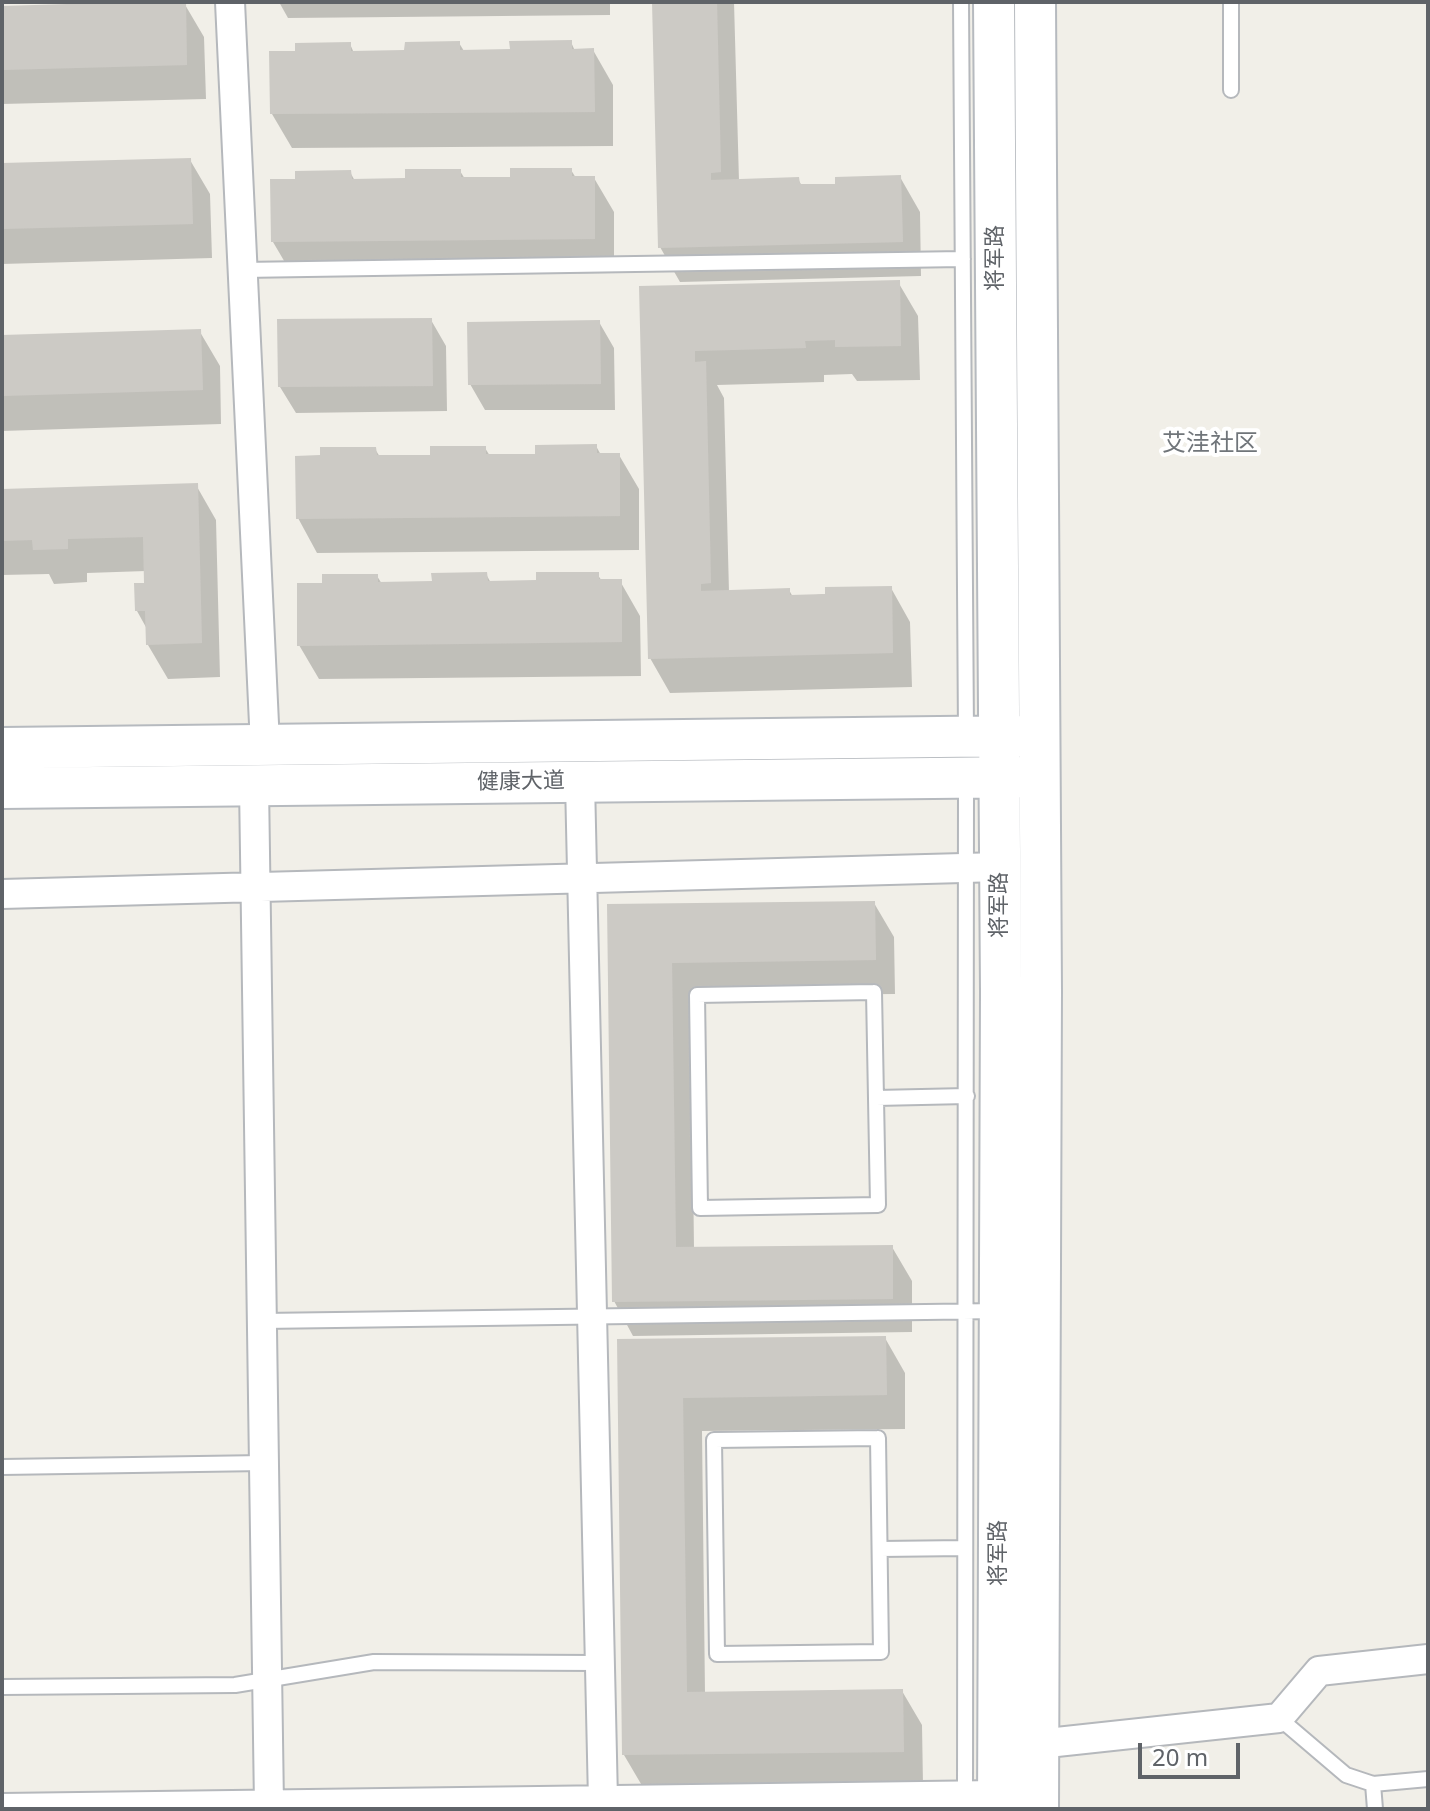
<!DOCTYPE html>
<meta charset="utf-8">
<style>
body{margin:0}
#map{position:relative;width:1430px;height:1811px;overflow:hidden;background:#f1efe8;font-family:"Noto Sans",sans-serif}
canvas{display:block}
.frame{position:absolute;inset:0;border:4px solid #5f6368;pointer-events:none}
.scale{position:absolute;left:1138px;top:1743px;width:102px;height:36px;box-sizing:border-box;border:4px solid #5f6368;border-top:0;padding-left:10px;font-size:24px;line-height:28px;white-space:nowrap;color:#5f6368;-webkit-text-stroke:6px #fff;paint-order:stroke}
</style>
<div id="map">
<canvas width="1430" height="1811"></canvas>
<div class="frame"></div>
<div class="scale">20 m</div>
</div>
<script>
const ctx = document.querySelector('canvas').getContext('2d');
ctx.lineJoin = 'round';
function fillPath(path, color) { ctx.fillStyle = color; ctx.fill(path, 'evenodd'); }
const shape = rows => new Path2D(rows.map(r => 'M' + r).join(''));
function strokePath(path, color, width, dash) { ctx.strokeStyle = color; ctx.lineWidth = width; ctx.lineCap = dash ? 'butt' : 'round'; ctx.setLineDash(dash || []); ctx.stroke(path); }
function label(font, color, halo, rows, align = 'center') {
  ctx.font = font + ' "Noto Sans","Noto Sans SC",sans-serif'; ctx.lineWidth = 8; ctx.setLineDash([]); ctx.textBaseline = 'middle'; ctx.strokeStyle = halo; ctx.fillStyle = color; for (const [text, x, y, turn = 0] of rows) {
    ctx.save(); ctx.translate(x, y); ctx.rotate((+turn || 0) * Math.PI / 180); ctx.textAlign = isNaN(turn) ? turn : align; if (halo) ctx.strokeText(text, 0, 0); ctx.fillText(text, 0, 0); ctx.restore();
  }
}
const shadow = shape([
 [279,2,610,2,610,15,288,18],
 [654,2,734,2,739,181,798,179,802,186,837,186,900,177,920,212,921,276,680,282,660,247],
 [184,3,204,37,206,99,2,104,2,8],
 [571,42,575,51,593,50,613,85,613,146,292,148,272,114,297,53,350,44,354,53,406,52,459,43,464,51,512,51],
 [190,160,210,194,212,258,2,264,2,165],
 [571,170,576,178,594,178,614,212,614,273,293,276,273,242,297,181,350,172,355,181,407,180,460,171,465,179,512,179],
 [898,282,918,316,920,380,857,381,852,374,824,375,824,382,717,385,724,398,729,592,789,590,793,597,891,588,910,622,912,687,670,693,650,658,641,288],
 [431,320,446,346,447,411,296,413,280,387],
 [599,322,614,348,615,410,485,410,470,384],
 [200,332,220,366,221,424,2,431,2,337],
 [596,446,601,455,619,455,639,489,639,550,317,553,298,518,375,449,380,457,432,457,485,448,490,456,537,456],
 [196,485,216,520,220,677,168,679,148,645,147,629,137,611,146,584,146,571,87,573,87,582,54,584,49,574,2,575,2,491],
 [486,574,491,583,538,582,597,574,602,581,620,581,640,616,641,676,319,679,299,645,324,585,377,576,382,584,434,583],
 [874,903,894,937,895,994,691,996,694,1249,892,1247,912,1281,912,1332,633,1336,614,1301,609,906],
 [885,1338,905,1373,905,1429,702,1431,705,1694,902,1691,922,1725,923,1785,644,1789,624,1755,619,1341]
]);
const building = shape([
 [131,2,186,2,187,65,2,70,2,6],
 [652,2,717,2,721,172,711,173,711,180,799,177,800,184,835,184,835,177,901,175,903,242,658,248],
 [572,40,572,49,594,48,595,112,270,114,269,51,295,51,295,43,351,42,351,51,404,50,405,42,460,41,460,50,510,49,509,41],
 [191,158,193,224,2,229,2,163],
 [510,168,572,168,572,176,595,176,595,239,271,242,270,179,295,179,295,171,351,170,352,179,405,178,405,169,461,169,461,177,510,177],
 [900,280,901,346,835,347,835,340,805,341,806,348,695,351,695,362,706,361,711,583,701,584,701,591,790,588,790,595,825,594,825,587,892,586,893,653,648,659,639,286],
 [432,318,433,386,278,387,277,319],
 [600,320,601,384,468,385,467,322],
 [201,329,203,390,2,396,2,335],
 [597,444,597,453,620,453,620,516,296,519,295,456,320,455,320,447,376,447,377,455,430,455,430,446,486,446,486,454,535,454,535,445],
 [198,483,202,643,146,645,145,611,135,611,134,583,144,583,143,537,68,539,68,549,33,550,32,540,2,541,2,489],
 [487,572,488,581,536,580,536,572,599,572,599,579,622,579,622,642,297,646,297,583,322,583,322,574,378,574,378,582,432,581,431,573],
 [875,901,876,960,672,963,676,1247,893,1245,893,1299,612,1302,607,904],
 [886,1336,887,1395,683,1398,687,1692,903,1689,904,1752,622,1755,617,1339]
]);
const lane = shape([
 [961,2,966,734],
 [1231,2,1231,90],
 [242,270,963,259],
 [874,992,878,1205,700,1208,697,995,874,992],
 [876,1098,967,1096],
 [262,1321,999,1311],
 [878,1438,881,1652,717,1654,714,1440,878,1438],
 [2,1467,264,1463],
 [880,1549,965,1548],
 [2,1687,235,1685,374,1662,599,1663],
 [1279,1718,1346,1775,1373,1784,1428,1779],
 [1373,1784,1375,1809],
 [965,1798,966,778]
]);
const street = shape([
 [230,2,265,745],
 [580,782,603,1800],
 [254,785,269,1805],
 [2,894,1000,867],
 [1038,1744,1279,1718,1319,1671,1428,1659],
 [2,1808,998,1795]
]);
const secondary = shape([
 [994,2,1001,991,998,1809],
 [1035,2,1041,991,1038,1809],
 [2,748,1024,736],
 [2,788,1026,777]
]);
const streetNames = [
 ["将军路",996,258,-90],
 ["健康大道",521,782,-1],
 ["将军路",1000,905,-90],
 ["将军路",999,1553,-90]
];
const neighbourhoodNames = [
 ["艾洼社区",1210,444]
];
fillPath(shadow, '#0003');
fillPath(building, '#cccac5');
strokePath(lane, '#b5b8bc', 18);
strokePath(street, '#b5b8bc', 32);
strokePath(secondary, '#b6babf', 44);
strokePath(lane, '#fff', 14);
strokePath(street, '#fff', 28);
strokePath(secondary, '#fff', 40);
label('22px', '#5f6368', '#fff', streetNames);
label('24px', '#70757a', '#fff', neighbourhoodNames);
</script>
